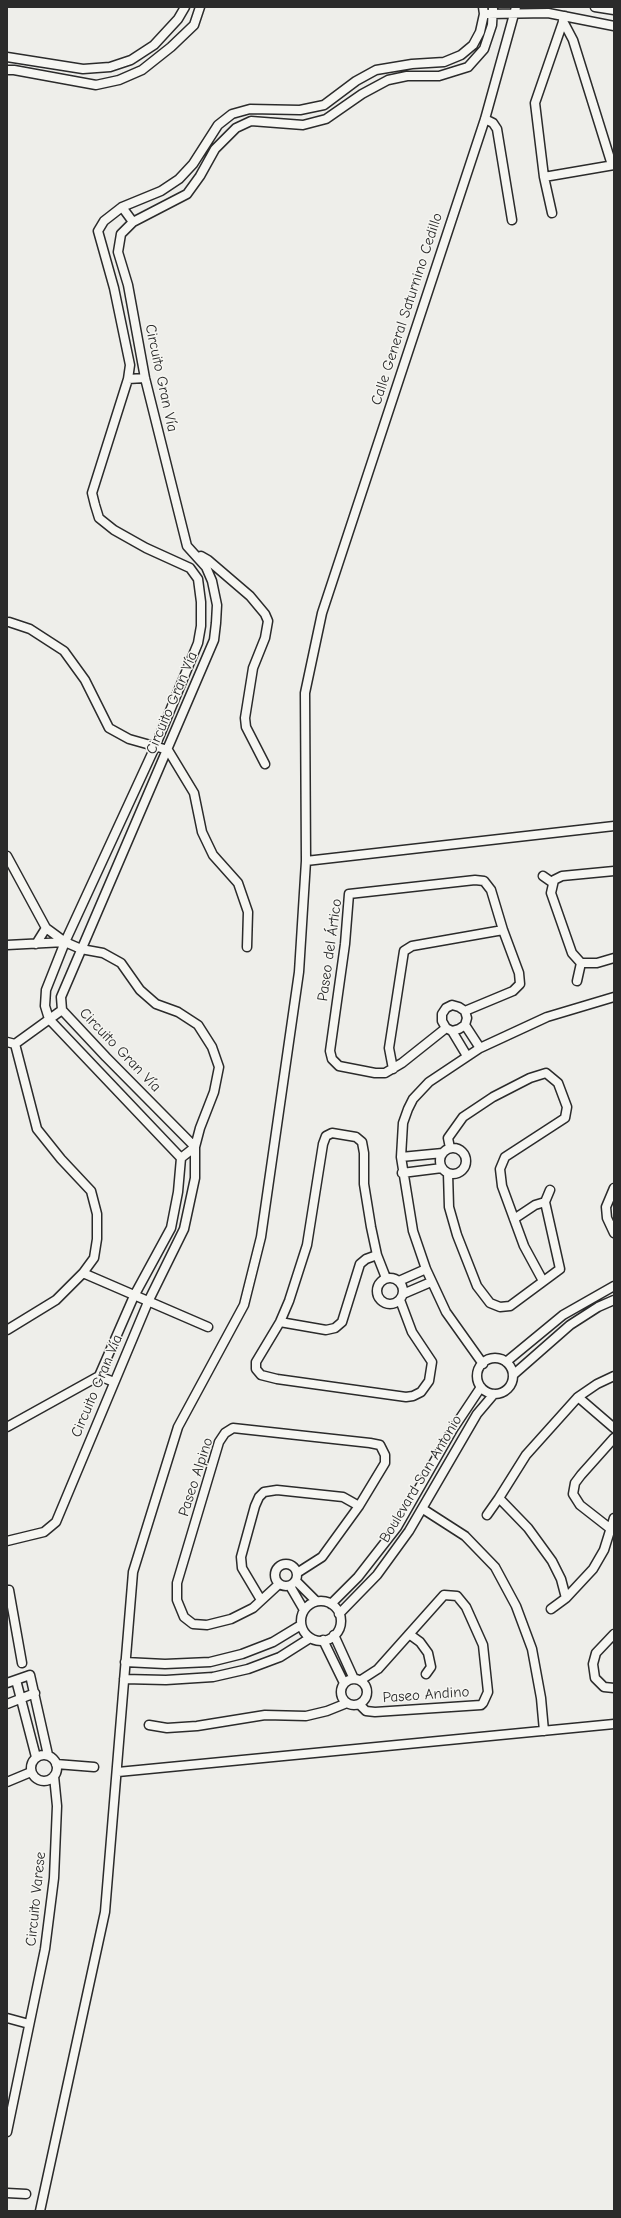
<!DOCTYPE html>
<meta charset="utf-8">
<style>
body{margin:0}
#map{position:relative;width:621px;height:2218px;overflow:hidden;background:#eeeeea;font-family:"Comic Neue",sans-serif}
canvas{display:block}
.frame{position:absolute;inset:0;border:8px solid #2b2b2b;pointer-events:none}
</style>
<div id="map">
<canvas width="621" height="2218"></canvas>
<div class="frame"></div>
</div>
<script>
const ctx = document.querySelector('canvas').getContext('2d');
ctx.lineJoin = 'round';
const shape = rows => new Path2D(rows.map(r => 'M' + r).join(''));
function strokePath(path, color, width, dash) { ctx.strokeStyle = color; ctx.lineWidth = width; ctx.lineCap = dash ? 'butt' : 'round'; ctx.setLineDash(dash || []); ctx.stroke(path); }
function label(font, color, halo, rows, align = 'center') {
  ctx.font = font + ' "Comic Neue",sans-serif'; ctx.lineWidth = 3; ctx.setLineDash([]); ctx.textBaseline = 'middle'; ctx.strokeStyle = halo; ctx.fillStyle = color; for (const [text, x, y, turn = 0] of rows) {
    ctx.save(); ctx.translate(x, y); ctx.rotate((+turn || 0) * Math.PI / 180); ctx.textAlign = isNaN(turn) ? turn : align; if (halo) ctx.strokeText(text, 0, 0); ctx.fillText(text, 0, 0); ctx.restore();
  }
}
const minor = shape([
 [595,7,614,10],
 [488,14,548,13,614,26],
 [563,21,573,40,612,165],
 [7,57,83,69,110,67,131,60,154,45,178,19,185,7],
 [7,70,14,70,96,85,119,80,142,70,171,47,194,25,200,7],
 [485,119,493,123,497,129,512,220],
 [544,177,614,165],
 [122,207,133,222],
 [552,213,544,177,535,103,565,16],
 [128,379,145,378],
 [198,557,201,556,208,560,250,596,265,614,268,621,265,638,253,668,245,718,246,727,265,764],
 [9,622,30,629,64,651,85,680,109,728,129,739,168,750,194,793,202,832,213,855,238,883,248,912,247,947],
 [7,856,46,928,65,942],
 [306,861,614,826],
 [614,871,562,876,554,880,551,893,572,953,581,963,597,963,614,958],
 [543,876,553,883],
 [36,944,46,928],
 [7,945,65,942,81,949,103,953,121,963,140,990,156,1004,178,1012,198,1025,212,1047,219,1067,214,1092,200,1128,195,1147,181,1158],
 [577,981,581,963],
 [465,1025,480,1048],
 [446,1028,402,1063,385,1073,375,1073,339,1066,332,1059,330,1051,345,944,349,894,475,880,484,881,491,890,503,930,519,973,520,984,513,991,465,1011],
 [452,1031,459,1029,465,1025,467,1018,465,1011,459,1007,452,1005,446,1008,442,1014,442,1021,446,1028,452,1031,467,1056],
 [7,1042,15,1044],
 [15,1044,62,1010],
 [393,1069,389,1048,404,951,412,946,503,930],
 [450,1148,448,1138,463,1117,493,1097,530,1078,546,1073,558,1083,567,1107,565,1118,505,1157,500,1169,502,1186,524,1246,543,1281],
 '440 1161a13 13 0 1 1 26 0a13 13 0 1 1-26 0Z',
 [401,1157,443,1153],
 [402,1173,442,1168],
 [448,1173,449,1207,457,1235,477,1286,490,1303,500,1307,510,1306,560,1269,545,1202,535,1205,514,1219],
 [614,1188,606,1207,607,1218,614,1233],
 [545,1202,550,1190],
 [83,1273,208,1327],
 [386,1278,377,1255,371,1227,364,1184,364,1153,362,1142,356,1137,332,1133,326,1136,323,1144,307,1245,289,1301,280,1322,256,1362,256,1369,261,1375,277,1379,406,1397,413,1396,421,1392,429,1381,432,1362,412,1332,400,1300],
 '377 1291a13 13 0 1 1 26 0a13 13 0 1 1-26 0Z',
 [399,1281,426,1269],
 [403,1294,431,1282],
 [280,1322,326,1330,335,1328,342,1322,360,1264,366,1259,377,1255],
 [7,1330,56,1300,83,1273,94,1258,97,1239,97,1214,91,1191,61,1159,37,1129,15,1044],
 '477 1376a18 18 0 1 1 36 0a18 18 0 1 1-36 0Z',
 [506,1362,563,1315,614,1286],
 [483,1364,446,1312,426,1269,413,1231,401,1157,403,1123,408,1109,413,1099,429,1082,480,1048,547,1017,614,997],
 [513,1375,570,1325,598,1307,614,1300],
 [99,1376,134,1296,171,1228,178,1192,181,1158,49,1019,45,1006,46,990,65,942,155,747,198,643,201,626,201,602,198,579,190,568,146,548,114,530,99,518,95,505,92,493,128,379,130,365,114,288,98,231,104,221,122,207,161,191,179,179,193,164,218,125,232,114,250,109,300,110,324,105,356,81,376,70,412,64,444,62,461,55,473,45,480,32,484,14,483,7],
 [99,1376,114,1382],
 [614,1376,597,1384,578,1397,526,1455,499,1498,528,1528,552,1561,561,1579,566,1598,593,1569,604,1550,614,1518],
 [578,1397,614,1428],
 [7,1427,99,1376],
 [423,1509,465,1536,495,1567,516,1606,532,1649,541,1698,544,1731],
 [487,1515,499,1498],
 [612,1530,580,1505,573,1494,575,1483,581,1475,614,1438],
 [7,1541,44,1532,56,1522,148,1302,184,1229,195,1178,195,1147,106,1057,62,1010,61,997,214,640,216,623,217,605,212,581,206,567,187,546,145,378,128,285,118,252,121,234,133,222,187,194,200,176,215,149,236,128,251,121,303,125,326,119,362,94,388,80,407,76,439,76,468,67,484,49,492,25,493,7],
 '275 1575a11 11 0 1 1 22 0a11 11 0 1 1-22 0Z',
 [296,1581,316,1601],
 [279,1584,253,1608,231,1619,207,1625,193,1624,184,1617,177,1600,177,1583,219,1442,225,1433,233,1428,370,1443,380,1445,385,1455,385,1463,359,1506,322,1557,297,1573],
 [290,1586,304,1610],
 [9,1590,22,1663],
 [261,1600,242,1568,241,1557,255,1506,259,1497,264,1492,277,1490,343,1497,359,1506],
 '301 1621a20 20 0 1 1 40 0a20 20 0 1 1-40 0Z',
 [331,1604,358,1577,397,1527,453,1429,481,1387],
 [551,1609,566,1598],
 [339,1614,377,1575,409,1531,477,1414,494,1394],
 [409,1634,420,1642,428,1653,431,1667,426,1674],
 [614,1634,596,1653,593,1664,595,1678,604,1687,614,1688],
 [334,1635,354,1679],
 [323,1640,344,1683],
 [125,1662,165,1664,210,1662,242,1654,273,1642,301,1625],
 '341 1692a13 13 0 1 1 26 0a13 13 0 1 1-26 0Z',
 [124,1679,166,1680,213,1677,248,1669,280,1657,310,1638],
 [16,1680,36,1757],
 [7,1683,30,1675,48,1755],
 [7,1704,35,1693],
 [359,1704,366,1711,375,1712,481,1705,483,1703,488,1692,483,1645,466,1607,457,1596,444,1595,378,1669,361,1680],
 [149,1725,167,1728,197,1726,265,1715,306,1716,327,1711,347,1703],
 '31 1768a13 13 0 1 1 26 0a13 13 0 1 1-26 0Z',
 [56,1764,94,1767],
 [118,1772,614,1724],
 [7,1782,31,1772],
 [7,2018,29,2024],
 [7,2132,45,1949,54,1878,57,1806,54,1776],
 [7,2193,26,2194],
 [40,2211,105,1912,133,1572,178,1427,244,1305,261,1237,299,972,306,861,305,693,322,613,485,119,516,7]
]);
const streetNames = [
 ["Calle General Saturnino Cedillo",407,309,-72],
 ["Circuito Gran Vía",161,378,78],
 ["Circuito Gran Vía",172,703,-67],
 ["Paseo del Ártico",330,950,-82],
 ["Circuito Gran Vía",120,1050,46],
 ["Circuito Gran Vía",97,1386,-67],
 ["Paseo Alpino",196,1477,-72],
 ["Boulevard San Antonio",421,1479,-59],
 ["Paseo Andino",426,1695,-4],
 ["Circuito Varese",36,1899,-84]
];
strokePath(minor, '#2b2b2b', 11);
strokePath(minor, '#f6f6f2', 8);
label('15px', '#2b2b2b', '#f6f6f2', streetNames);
</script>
